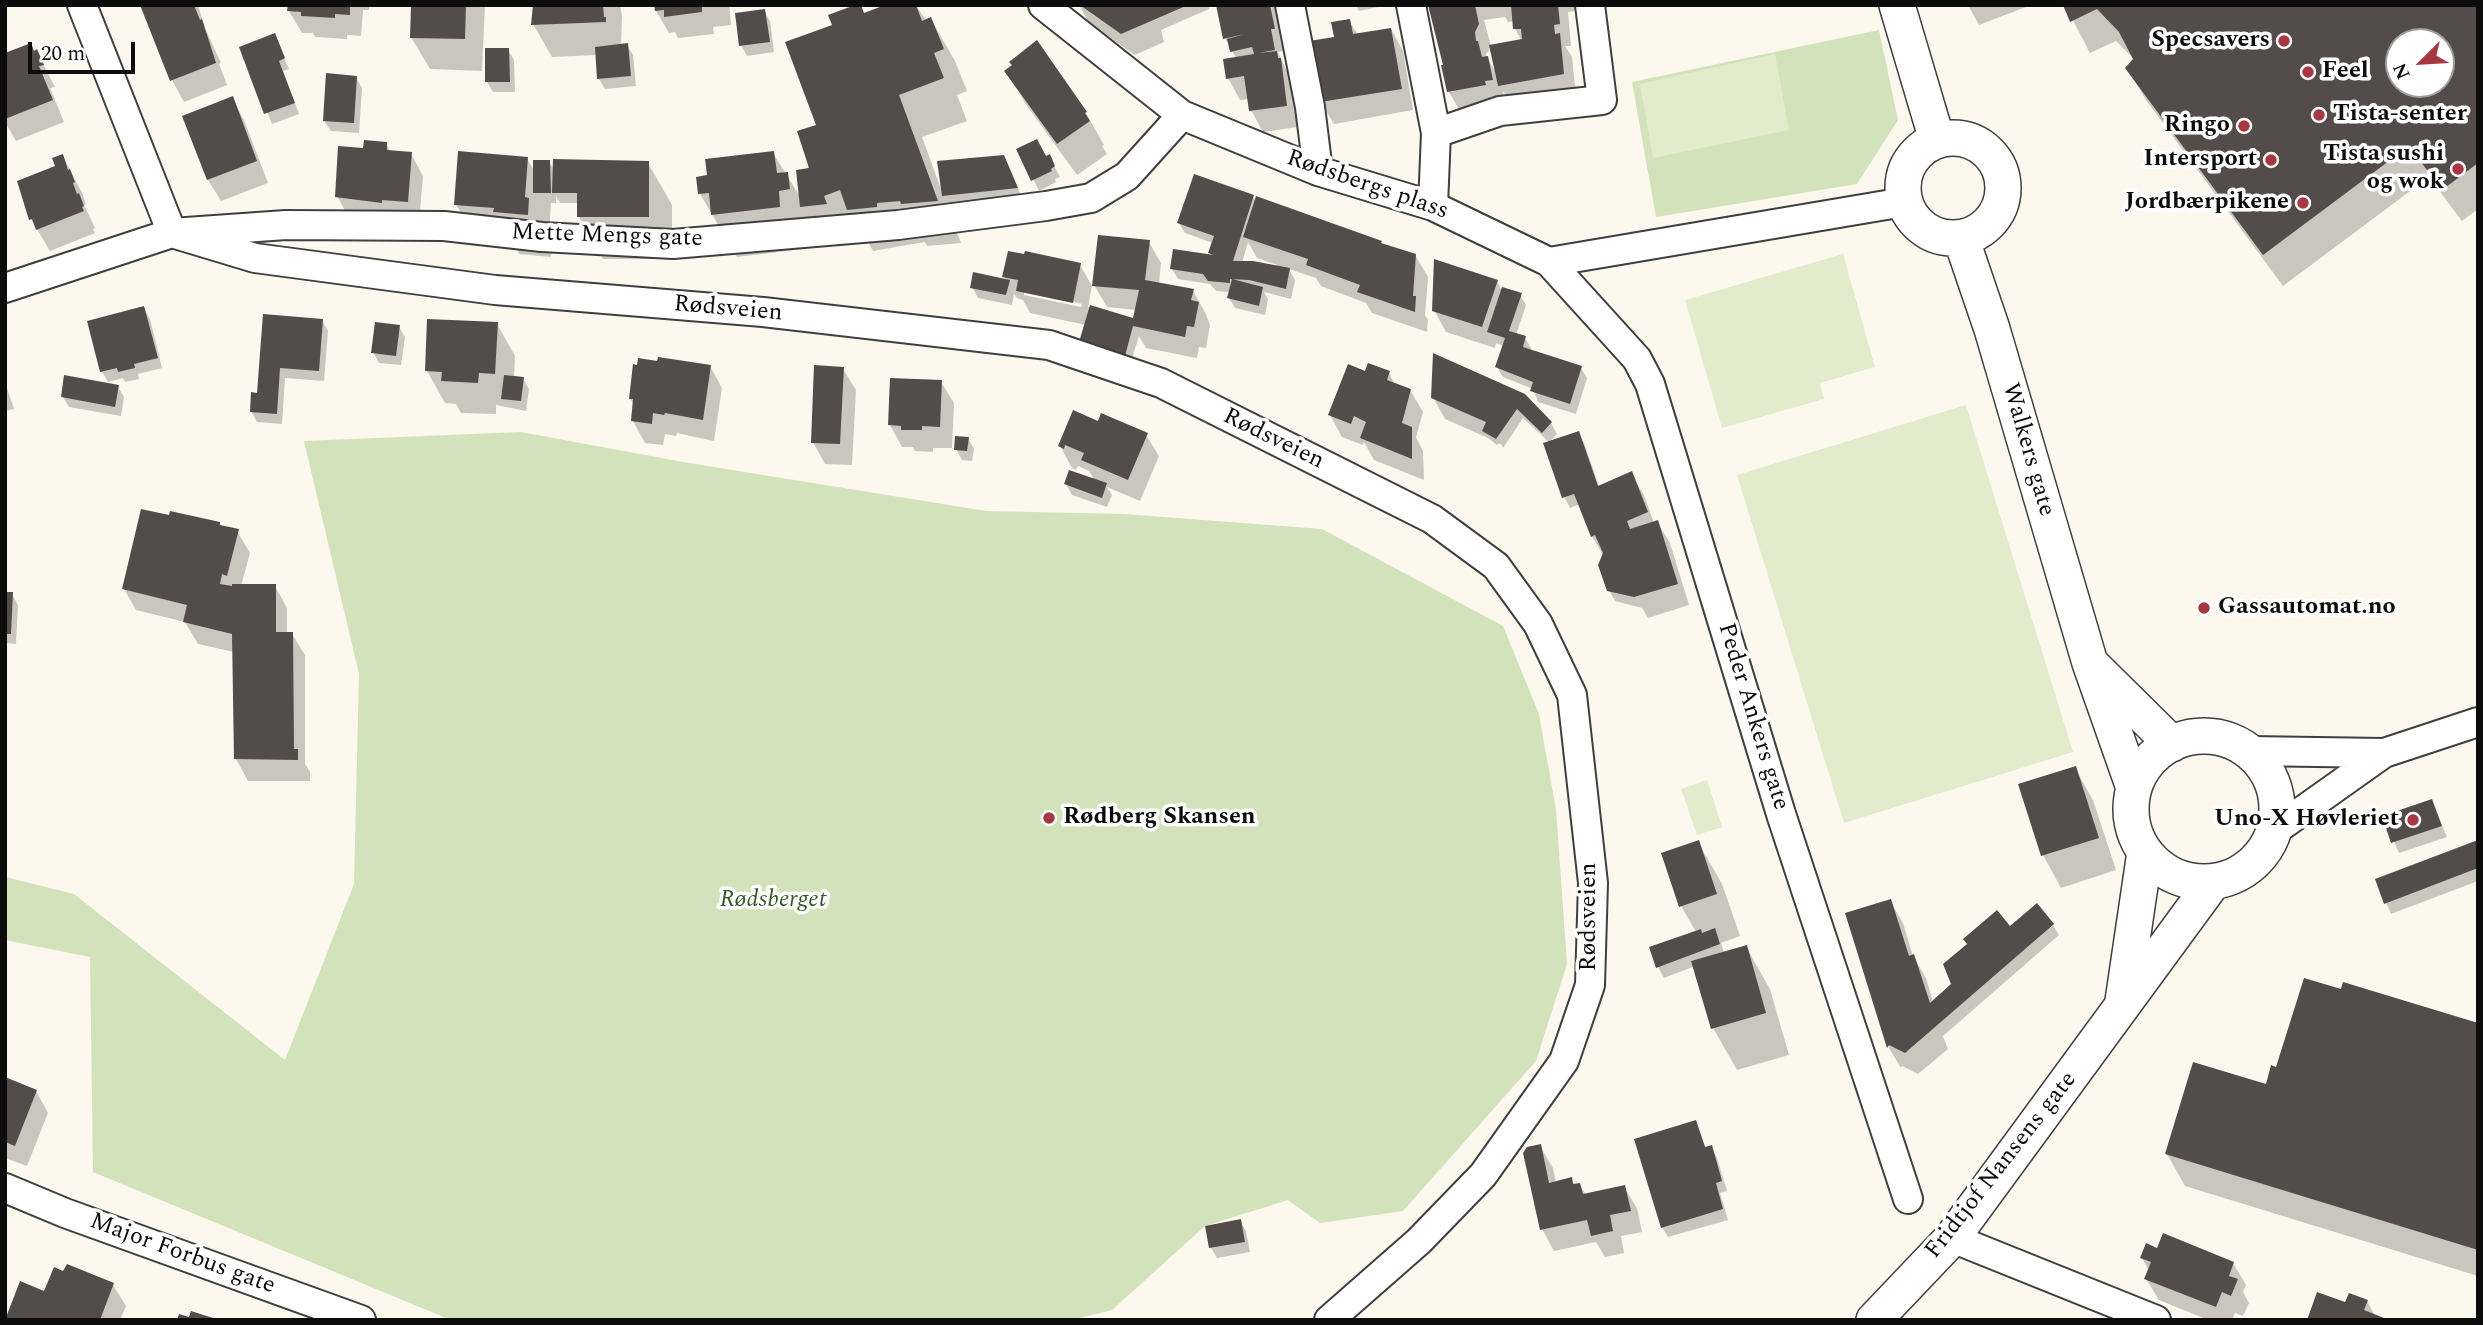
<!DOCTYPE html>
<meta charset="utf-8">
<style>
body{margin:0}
#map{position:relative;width:2483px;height:1325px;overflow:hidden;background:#fcf8ed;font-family:Spectral,serif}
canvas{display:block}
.frame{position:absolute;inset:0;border:7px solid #0c0c0c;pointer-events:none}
.north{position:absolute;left:2385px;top:28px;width:70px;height:70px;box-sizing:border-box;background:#fff;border:2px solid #9e9e9e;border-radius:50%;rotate:246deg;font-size:19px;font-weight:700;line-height:28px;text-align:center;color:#0c0c0c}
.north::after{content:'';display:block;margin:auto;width:24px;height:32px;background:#a83744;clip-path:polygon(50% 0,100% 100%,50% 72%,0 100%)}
.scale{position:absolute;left:28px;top:42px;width:107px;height:32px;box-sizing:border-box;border:4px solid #0c0c0c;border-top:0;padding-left:9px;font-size:21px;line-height:24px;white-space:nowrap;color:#0c0c0c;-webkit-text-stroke:5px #fff;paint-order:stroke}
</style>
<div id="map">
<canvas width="2483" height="1325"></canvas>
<div class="frame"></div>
<div class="north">N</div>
<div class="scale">20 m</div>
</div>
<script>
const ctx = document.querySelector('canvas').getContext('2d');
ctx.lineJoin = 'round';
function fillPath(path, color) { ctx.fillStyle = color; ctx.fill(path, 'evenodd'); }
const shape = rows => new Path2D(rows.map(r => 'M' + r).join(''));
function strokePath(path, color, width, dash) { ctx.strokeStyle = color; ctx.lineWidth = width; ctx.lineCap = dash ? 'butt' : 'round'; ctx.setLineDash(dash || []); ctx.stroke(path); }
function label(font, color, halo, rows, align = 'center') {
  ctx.font = font + ' Spectral,serif'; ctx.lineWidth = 7; ctx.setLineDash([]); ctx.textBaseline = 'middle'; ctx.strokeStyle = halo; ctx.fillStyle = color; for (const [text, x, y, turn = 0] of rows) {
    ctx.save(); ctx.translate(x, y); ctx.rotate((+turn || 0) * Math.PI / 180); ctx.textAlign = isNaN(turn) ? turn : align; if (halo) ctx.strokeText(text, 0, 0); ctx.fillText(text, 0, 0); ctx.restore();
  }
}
const green = shape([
 [1879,30,1898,120,1857,184,1656,217,1632,82],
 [521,432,683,462,986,511,1124,514,1322,529,1503,626,1539,714,1556,810,1567,964,1536,1061,1403,1211,1320,1223,1288,1200,1205,1226,1112,1310,1071,1320,451,1320,93,1172,90,957,5,940,5,877,74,894,285,1060,354,884,359,674,304,441]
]);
const pitch = shape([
 [1775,54,1789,130,1653,158,1640,84],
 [1843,254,1875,367,1820,383,1824,399,1722,428,1685,300],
 [1966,405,2073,752,1844,823,1737,475],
 [1707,780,1722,827,1697,835,1681,789]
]);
const shadow = shape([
 [143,5,198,5,205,28,221,63,219,64,227,85,184,102,172,80],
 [290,5,369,5,369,10,363,10,361,36,347,35,347,39,315,37,313,33,302,33,289,11],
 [412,5,485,5,482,71,430,69,411,37],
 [535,5,620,5,622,16,621,46,627,45,633,55,636,86,605,89,599,79,597,55,552,57,533,24],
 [656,5,729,5,731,25,713,27,714,34,678,38,675,32,669,33,656,11],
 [890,5,916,5,926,21,931,19,955,61,967,91,957,95,967,121,922,137,941,189,1009,167,1022,198,947,206,961,243,927,246,925,242,873,251,863,232,846,239,831,215,811,217,813,231,802,232,803,249,737,257,700,194,698,178,773,153,801,198,818,126,864,15],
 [1079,5,1208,5,1209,9,1161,30,1164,42,1135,55,1089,23],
 [1217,5,1277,5,1286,50,1278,52,1292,82,1298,127,1263,132,1251,110,1249,99,1240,100,1228,78,1236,58,1225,38],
 [1356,5,1388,5,1359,11],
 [1431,5,1580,5,1581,10,1568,12,1571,46,1565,46,1572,57,1576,96,1512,107,1503,91,1504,102,1461,113,1449,92,1443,66,1445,66],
 [1505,17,1508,22,1514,21,1515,29,1522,41,1496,73,1486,55,1491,46,1484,20],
 [1968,5,2031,5,1979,25],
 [2065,5,2478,5,2478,209,2462,221,2429,177,2283,286,2146,100,2127,68,2135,60,2116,41,2090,53],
 [2399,42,2441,42,2441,84,2399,84],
 [764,11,770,21,774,52,747,56,741,45],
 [1349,21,1358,35,1391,29,1403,51,1413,110,1334,124,1321,102,1336,39],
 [274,35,289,69,283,71,299,114,272,124,241,48],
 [508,50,514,60,515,92,493,92,487,82],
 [36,51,55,87,50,88,64,122,16,141,5,122,5,55],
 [1014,66,1086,113,1104,145,1102,146,1107,154,1077,175,1025,103,1007,71],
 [356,77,362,88,359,133,331,131,324,121],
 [232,99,244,120,268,183,221,201,208,180],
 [386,144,391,152,411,154,423,176,419,223,349,218,337,196,365,150],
 [1019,150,1046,158,1049,156,1060,177,1055,179,1056,182,1039,191],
 [63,156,82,193,86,204,84,205,95,228,93,229,95,233,50,251,31,219],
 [527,159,535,172,549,162,554,170,648,163,672,205,672,259,603,259,579,217,579,203,560,203,556,196,556,203,551,203,549,235,552,241,551,257,519,254,517,249,480,246,456,204],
 [1253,197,1256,202,1415,255,1428,277,1425,315,1428,320,1427,332,1372,313,1366,303,1321,286,1316,278,1289,269,1295,280,1291,299,1264,292,1268,299,1265,315,1235,308,1229,298,1230,292,1216,291,1210,284,1178,279,1172,269,1213,257,1210,253,1213,243,1185,233,1179,223],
 [1248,242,1257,258,1277,265,1277,267,1242,263],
 [1149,242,1161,263,1159,284,1193,291,1205,312,1210,325,1206,348,1199,347,1197,358,1146,348,1139,336,1130,365,1086,325,1030,313,1023,300,1017,298,1014,294,1012,305,978,298,972,287,1006,281,1004,277,1080,265,1092,286,1088,307,1132,320,1134,324,1136,310,1107,307,1094,285],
 [1024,291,1082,304,1081,307,1024,295],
 [1497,281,1501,289,1520,295,1526,305,1516,335,1525,338,1531,348,1530,351,1581,368,1587,378,1576,414,1538,402,1533,389,1503,377,1497,367,1504,346,1496,343,1495,348,1446,332,1434,310],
 [144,308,150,319,162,368,138,374,139,379,125,382,123,378,108,382,102,372,89,322],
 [265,316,322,320,328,331,324,381,285,378,282,424,257,422,251,411,258,395],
 [497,324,515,356,514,378,523,379,529,389,526,411,496,405,496,414,461,413,456,404,445,403,427,371],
 [399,327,405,337,401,365,379,363,373,352],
 [659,363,710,366,722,388,714,441,677,433,676,436,665,434,663,445,645,443,633,421,634,405,630,398],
 [843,369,856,390,852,465,825,464,813,442],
 [1366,373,1389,373,1395,385,1410,390,1423,412,1416,437,1423,451,1424,480,1374,460,1364,442,1363,445,1342,437,1330,415],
 [5,382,14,409,5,411],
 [941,382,954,403,952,448,933,448,933,452,915,451,913,447,902,447,890,425],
 [118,387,124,397,121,416,69,407,63,397],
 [1524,396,1551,423,1557,434,1549,442,1523,418,1503,448,1501,444,1497,444,1498,446,1488,438,1445,419,1433,397],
 [1099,423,1146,435,1159,456,1140,501,1107,487,1112,495,1107,507,1072,495,1066,484,1095,481,1089,471,1078,466,1076,470,1072,468,1060,446],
 [1578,433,1584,443,1599,486,1631,474,1644,495,1654,523,1657,522,1670,543,1689,605,1648,618,1642,608,1615,601,1609,590,1604,557,1592,536,1580,504,1570,508,1564,497,1546,445],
 [968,438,974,449,972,461,962,460,956,449],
 [221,527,237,531,250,553,241,586,275,586,287,608,287,634,292,634,305,655,305,764,310,772,310,781,248,781,236,759,234,652,198,644,185,622,136,610,124,589],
 [5,594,12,594,18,605,16,644,5,643],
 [2075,768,2093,800,2116,870,2061,888,2043,855],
 [2432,801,2447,837,2399,853,2384,817],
 [1698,842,1722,884,1740,936,1721,943,1724,953,1746,947,1770,989,1789,1055,1737,1070,1713,1028,1695,966,1664,978,1658,967,1651,948,1696,932,1681,906],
 [2478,842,2478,881,2391,914,2386,903],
 [1890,901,1903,923,1913,956,1926,978,1933,1002,2009,929,2053,925,2059,935,1943,1036,1948,1049,1918,1074,1902,1066,1901,1068,1889,1048,1848,915],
 [2478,1025,2478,1276,2185,1186,2167,1154,2267,1086,2277,1069],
 [5,1079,36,1091,48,1113,27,1166,5,1158],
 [1696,1122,1706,1149,1711,1147,1717,1158,1727,1191,1720,1193,1728,1220,1668,1237,1662,1227],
 [1540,1146,1553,1168,1556,1183,1571,1179,1575,1185,1580,1185,1586,1195,1624,1187,1637,1208,1642,1232,1621,1236,1624,1253,1605,1257,1596,1242,1554,1251,1542,1229],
 [1240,1221,1246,1231,1250,1252,1217,1258,1211,1248,1207,1227],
 [2158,1250,2233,1263,2246,1285,2243,1292,2249,1303,2243,1316,2235,1313,2232,1320,2208,1320,2159,1300,2146,1279,2149,1271,2142,1258],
 [113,1285,126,1306,120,1320,6,1320,45,1293],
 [2367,1301,2375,1316,2346,1304]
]);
const building = shape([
 [140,5,194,5,200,20,202,19,216,63,170,81],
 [288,5,350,5,350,15,335,14,335,18,301,16,301,12,287,11],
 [411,5,466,5,465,39,410,38],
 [533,5,603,5,604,17,606,17,606,22,531,25],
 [654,5,702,5,702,12,664,17,664,10,655,11],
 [855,5,861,5,864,13,885,5,916,5,922,21,931,17,944,49,934,53,944,78,899,95,938,201,901,204,900,201,877,203,877,207,847,210,840,190,824,196,827,204,800,207,796,170,809,168,797,131,816,125,785,42,832,25,828,15],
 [1080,5,1188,5,1121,34],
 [1216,5,1270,5,1275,29,1271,29,1275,50,1258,53,1277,51,1278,58,1281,58,1287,106,1249,111,1244,76,1226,79,1223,59,1254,54,1252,47,1230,52,1227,39,1245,34,1223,39],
 [1428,5,1475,5,1479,24,1475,32,1476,41,1478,41,1482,57,1488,56,1493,80,1485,81,1486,85,1447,92,1441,65,1443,65],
 [1511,5,1558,5,1560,24,1554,25,1555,34,1560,33,1564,74,1498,86,1489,45,1522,39,1521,29,1513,29],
 [2063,5,2478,5,2478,163,2442,190,2409,146,2263,255,2125,68,2133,59,2119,32,2097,9,2070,22],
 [2399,42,2441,42,2441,84,2399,84],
 [765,9,770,42,739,46,735,13],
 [1350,19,1353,34,1391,28,1402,89,1320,102,1309,41,1334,37,1331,22],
 [275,33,285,58,279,61,295,103,264,114,239,47],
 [1037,40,1087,112,1085,113,1090,121,1057,144,1004,71,1012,65,1009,62],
 [31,43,34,51,37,49,44,65,39,66,53,100,5,119,5,53],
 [628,43,631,76,597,79,595,47],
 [485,48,509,48,510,82,485,82],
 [326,73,357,76,354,123,323,121],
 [233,96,257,161,207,180,182,116],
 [1037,139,1046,156,1050,154,1055,166,1051,169,1052,171,1031,181,1016,149],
 [364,140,387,142,387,150,412,152,408,202,382,200,382,203,335,197,338,146,363,148],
 [458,151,528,157,525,197,529,198,528,215,493,212,494,208,454,205],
 [774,151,777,173,788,172,790,189,779,191,780,207,711,215,709,193,698,194,696,177,707,175,705,159],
 [63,154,68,170,70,169,75,182,73,183,77,194,79,193,84,206,82,207,84,211,36,230,32,219,29,220,17,181,55,166,52,158],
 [1004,155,1018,188,942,196,937,161],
 [553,159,649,161,649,217,577,217,577,193,552,193],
 [533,160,550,160,551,193,533,193],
 [1194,174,1254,195,1233,261,1253,261,1290,268,1286,289,1249,280,1230,279,1230,283,1208,281,1203,274,1170,269,1173,249,1214,255,1208,253,1214,236,1177,223],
 [1256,196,1382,241,1381,243,1416,254,1413,296,1416,296,1415,312,1357,292,1360,285,1306,265,1308,259,1243,237],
 [1098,235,1150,240,1145,280,1194,289,1191,300,1199,302,1194,327,1187,326,1185,337,1133,326,1125,356,1079,342,1090,305,1133,318,1139,290,1092,286],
 [1008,251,1024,254,1025,251,1081,263,1073,303,1016,291,1018,280,1002,277],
 [1434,259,1498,280,1482,327,1432,311],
 [973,272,1010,280,1006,295,970,288],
 [1232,279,1263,287,1259,306,1227,298],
 [1502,287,1522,293,1509,331,1526,336,1523,347,1582,366,1570,404,1530,391,1533,382,1495,367,1505,338,1487,332],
 [144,306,158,358,134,364,135,368,118,372,117,368,100,372,87,321],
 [263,314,323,319,319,371,280,368,277,414,250,412,251,392,257,393],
 [427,319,498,322,495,374,479,373,478,383,441,381,442,372,425,371],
 [375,322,400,325,396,356,371,353],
 [1433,353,1525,394,1552,422,1542,433,1517,409,1496,439,1482,431,1486,422,1431,398],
 [658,357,711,365,703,420,665,413,664,415,653,413,652,424,631,421,633,399,629,399,633,364,637,365,638,358,657,361],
 [1368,363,1390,371,1387,380,1411,389,1402,423,1412,427,1412,459,1360,438,1366,422,1354,416,1351,424,1328,415,1348,364,1365,371],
 [814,365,844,367,840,444,811,443],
 [64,375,119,385,115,407,61,397],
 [504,375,524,377,521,401,501,399],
 [890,378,942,380,940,427,922,426,922,430,901,430,901,426,888,425],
 [1073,410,1098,421,1101,413,1148,433,1128,480,1081,460,1084,453,1065,445,1064,449,1058,446],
 [1579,431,1598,486,1632,471,1648,512,1627,521,1630,529,1658,520,1678,584,1634,597,1607,591,1598,565,1603,553,1595,535,1591,537,1574,494,1562,498,1543,443],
 [955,436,969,437,967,451,954,450],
 [1069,470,1107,483,1102,498,1064,484],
 [141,509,169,515,170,511,220,522,220,525,239,529,227,576,222,574,220,584,232,586,232,584,276,584,276,632,293,632,294,749,298,749,298,760,234,759,232,634,183,622,187,605,122,589],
 [5,592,13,592,11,634,5,634],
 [2076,766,2099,838,2041,856,2018,784],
 [2432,799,2442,826,2391,843,2382,816],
 [1699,840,1717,894,1679,907,1661,853],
 [2478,840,2478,868,2384,904,2375,879],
 [1891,899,1909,956,1914,954,1930,1003,1951,984,1943,964,1967,944,1963,939,1997,910,2010,926,2037,903,2054,924,1905,1053,1889,1045,1887,1048,1845,913],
 [1715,928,1720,944,1656,968,1649,947,1701,929,1702,933],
 [1747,945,1766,1013,1711,1029,1691,961],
 [2304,978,2341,989,2343,982,2478,1023,2478,1250,2165,1154,2193,1062,2266,1084,2271,1065,2276,1067],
 [5,1077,37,1090,15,1146,5,1142],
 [1696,1120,1705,1147,1712,1145,1722,1181,1716,1183,1723,1209,1661,1228,1634,1139],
 [1541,1144,1549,1183,1572,1177,1573,1184,1580,1183,1583,1194,1625,1185,1631,1211,1610,1215,1613,1231,1591,1236,1587,1220,1540,1230,1523,1153,1527,1147],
 [1241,1219,1245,1242,1209,1248,1205,1226],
 [2163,1233,2234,1262,2229,1276,2238,1279,2231,1296,2222,1292,2216,1307,2144,1279,2151,1262,2140,1258,2146,1243,2157,1248],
 [67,1264,114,1283,100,1320,37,1318,36,1320,5,1320,20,1281,44,1291,54,1267,63,1271],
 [2317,1292,2345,1302,2349,1293,2368,1300,2364,1310,2389,1320,2307,1320],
 [191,1311,216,1319,216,1320,177,1320,179,1314,189,1317]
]);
const minor = shape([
 [82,5,172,233,255,258,495,290,763,312,1049,345,1161,383,1432,519,1496,566,1538,624,1572,695,1593,883,1590,985,1564,1061,1483,1175,1419,1241,1329,1320],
 [1043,5,1182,115,1318,171,1433,206,1549,262,1637,359,1650,384,1781,814,1908,1199],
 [1290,5,1310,107,1318,171],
 [1411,5,1436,133,1433,206],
 [1436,133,1500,111,1602,100,1590,5],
 [1549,262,1904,202],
 [5,288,172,233,286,225,444,226,542,237,673,244,898,225,1046,206,1091,198,1127,176,1182,115],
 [2249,751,2384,753],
 [2274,831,2384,753,2478,722],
 [5,1188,65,1213,361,1320],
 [1952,1238,2156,1320]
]);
const tertiary = shape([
 [1897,5,1937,140],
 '1903 188a50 50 0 1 1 100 0a50 50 0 1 1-100 0Z',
 [1961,238,1992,329,2090,663,2134,788],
 [2095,668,2172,744],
 '2131 809a73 73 0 1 1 146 0a73 73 0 1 1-146 0Z',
 [2123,1001,2145,852],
 [1874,1320,1952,1238,2213,882]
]);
const markers = [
 [2284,41,7,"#a83744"],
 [2308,72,7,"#a83744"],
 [2319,115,7,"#a83744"],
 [2244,126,7,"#a83744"],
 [2271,160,7,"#a83744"],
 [2458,169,7,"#a83744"],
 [2303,203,7,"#a83744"],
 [2204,608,7,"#a83744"],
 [1049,818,7,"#a83744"],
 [2413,820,7,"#a83744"]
];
const poiNames = [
 ["Specsavers",2270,41],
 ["Feel",2322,72,"left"],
 ["Tista-senter",2333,115,"left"],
 ["Ringo",2230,126],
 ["Tista sushi",2444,155],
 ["og wok",2444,183],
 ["Intersport",2257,160],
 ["Jordbærpikene",2289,203],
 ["Gassautomat.no",2218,608,"left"],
 ["Rødberg Skansen",1063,818,"left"],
 ["Uno-X Høvleriet",2399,820]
];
const streetNames = [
 ["Rødsbergs plass",1367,186,19],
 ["Mette Mengs gate",607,237,2],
 ["Rødsveien",728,310,5],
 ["Rødsveien",1273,440,26],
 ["Walkers gate",2027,450,74],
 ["Peder Ankers gate",1752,717,73],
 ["Rødsveien",1590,917,-90],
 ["Fridtjof Nansens gate",2002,1166,-52],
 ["Major Forbus gate",182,1255,20]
];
const parkNames = [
 ["Rødsberget",773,901]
];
fillPath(green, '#d2e2bb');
fillPath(pitch, '#e2ebcc');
fillPath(shadow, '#0003');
fillPath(building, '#534c4a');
strokePath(minor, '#3f3f3f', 32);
strokePath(tertiary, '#3f3f3f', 38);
strokePath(minor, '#fff', 28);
strokePath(tertiary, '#fff', 35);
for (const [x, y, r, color] of markers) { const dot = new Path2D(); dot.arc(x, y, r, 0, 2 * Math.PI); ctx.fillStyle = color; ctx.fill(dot); strokePath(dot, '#fff', 2.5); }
label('bold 24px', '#0c0c0c', '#fff', poiNames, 'right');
label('24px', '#0c0c0c', '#fff', streetNames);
label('italic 24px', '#345a25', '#fff', parkNames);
</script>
